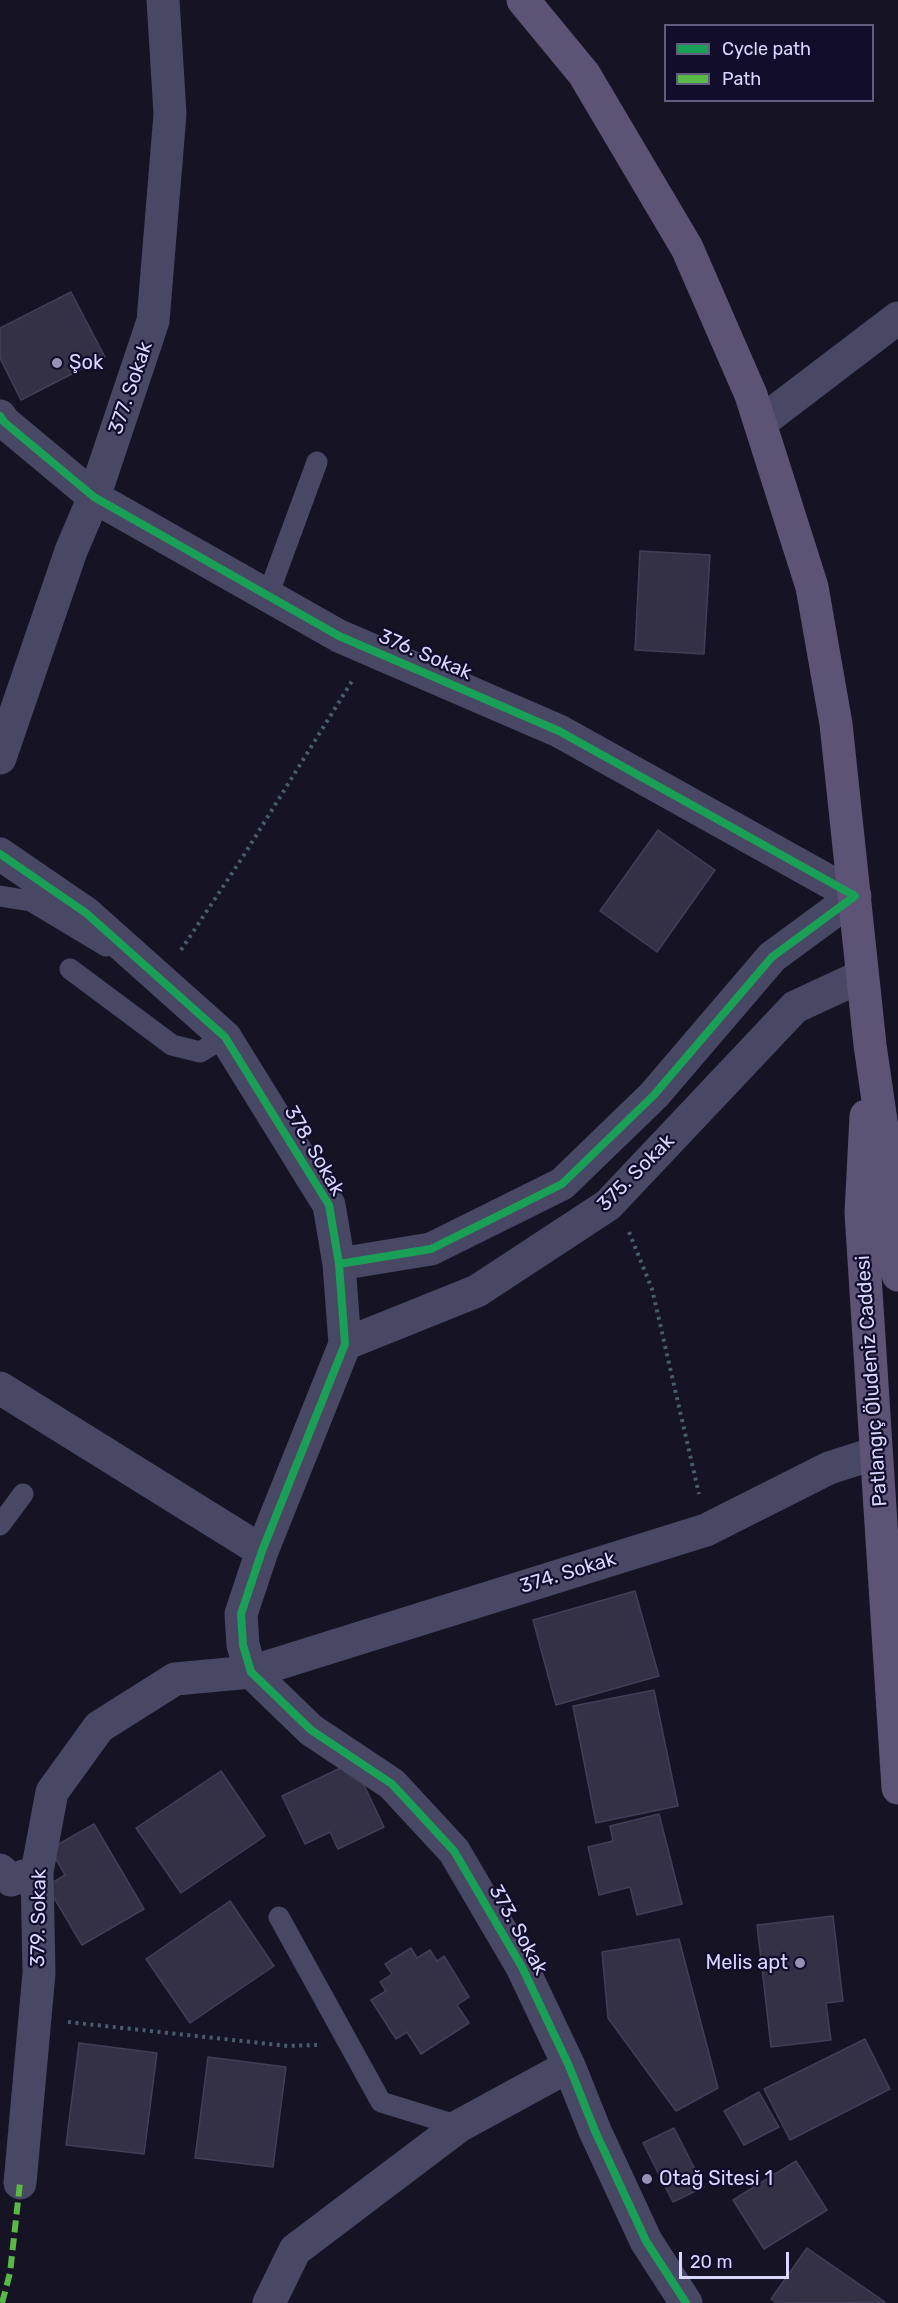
<!DOCTYPE html>
<meta charset="utf-8">
<style>
body{margin:0}
#map{position:relative;width:898px;height:2303px;overflow:hidden;background:#161324;font-family:Rubik,sans-serif}
canvas{display:block}
.legend{position:absolute;left:664px;top:24px;width:210px;height:78px;box-sizing:border-box;background:#110d2a;border:2px solid #615d7f;margin:0;padding:8px 10px;list-style:none;font-size:18px;color:#d9d6ff}
.legend li{display:flex;align-items:center;gap:12px;height:30px}
.legend b{width:30px;border:2px solid #615d7f}
.scale{position:absolute;left:679px;top:2252px;width:110px;height:27px;box-sizing:border-box;border:3px solid #d9d6ff;border-top:0;padding-left:8px;font-size:18px;line-height:21px;white-space:nowrap;color:#d9d6ff;-webkit-text-stroke:4px #110d2a;paint-order:stroke}
</style>
<div id="map">
<canvas width="898" height="2303"></canvas>
<ul class="legend">
<li><b style="height:8px;background:#1a9f57"></b>Cycle path</li>
<li><b style="height:8px;background:#58b947"></b>Path</li>
</ul>
<div class="scale">20 m</div>
</div>
<script>
const ctx = document.querySelector('canvas').getContext('2d');
ctx.lineJoin = 'round';
function fillPath(path, color) { ctx.fillStyle = color; ctx.fill(path, 'evenodd'); }
const shape = rows => new Path2D(rows.map(r => 'M' + r).join(''));
function strokePath(path, color, width, dash) { ctx.strokeStyle = color; ctx.lineWidth = width; ctx.lineCap = dash ? 'butt' : 'round'; ctx.setLineDash(dash || []); ctx.stroke(path); }
function label(font, color, halo, rows, align = 'center') {
  ctx.font = font + ' Rubik,sans-serif'; ctx.lineWidth = 4.5; ctx.setLineDash([]); ctx.textBaseline = 'middle'; ctx.strokeStyle = halo; ctx.fillStyle = color; for (const [text, x, y, turn = 0] of rows) {
    ctx.save(); ctx.translate(x, y); ctx.rotate((+turn || 0) * Math.PI / 180); ctx.textAlign = isNaN(turn) ? turn : align; if (halo) ctx.strokeText(text, 0, 0); ctx.fillText(text, 0, 0); ctx.restore();
  }
}
const building = shape([
 [71,292,105,357,21,400,0,358,0,328,71,292],
 [640,551,710,555,704,654,635,650,640,551],
 [658,830,715,870,657,952,600,911,658,830],
 [635,1591,659,1676,556,1705,533,1620,635,1591],
 [654,1690,678,1806,596,1823,573,1706,654,1690],
 [353,1762,384,1827,338,1849,330,1832,305,1844,282,1796,353,1762],
 [221,1771,265,1836,181,1893,136,1828,221,1771],
 [659,1814,682,1904,637,1915,630,1887,599,1895,588,1847,613,1841,610,1826,659,1814],
 [94,1824,144,1909,82,1945,47,1886,65,1875,50,1849,94,1824],
 [230,1901,274,1966,190,2023,146,1959,230,1901],
 [833,1916,843,2001,826,2003,831,2040,771,2047,757,1925,833,1916],
 [679,1939,718,2088,676,2111,608,2018,602,1952,679,1939],
 [411,1948,417,1958,430,1950,437,1961,444,1956,469,1997,457,2005,469,2023,421,2054,407,2032,396,2039,371,2000,386,1991,380,1982,392,1974,385,1964,411,1948],
 [865,2039,890,2089,790,2140,764,2089,865,2039],
 [79,2043,157,2053,144,2154,66,2145,79,2043],
 [208,2057,286,2067,273,2167,195,2158,208,2057],
 [759,2092,779,2127,744,2145,724,2111,759,2092],
 [674,2128,704,2187,673,2202,643,2143,674,2128],
 [796,2161,827,2210,764,2249,733,2200,796,2161],
 [807,2248,885,2302,777,2303,771,2299,807,2248]
]);
const path = shape([
 [181,950,244,855,352,681],
 [629,1232,652,1289,699,1494],
 [68,2022,288,2046,317,2045]
]);
const lane = shape([
 [268,595,317,462],
 [0,896,31,901,106,946],
 [70,969,172,1045,200,1052,225,1037],
 [0,1525,23,1494],
 [279,1917,381,2102,459,2126]
]);
const street = shape([
 [0,416,4,422,94,497,339,636,559,731,855,896,772,957,654,1095,562,1184,431,1249,339,1264],
 [760,423,898,318],
 [0,758,71,551,94,497,153,321,170,114,163,0],
 [0,854,86,913,225,1037,329,1205,339,1264,345,1344,262,1551,241,1614,243,1645,251,1672,311,1730,392,1784,454,1851,522,1967,569,2066,595,2131,646,2241,686,2303],
 [345,1344,477,1291,608,1205,795,1007,862,976],
 [0,1388,262,1551],
 [0,1870,11,1880,37,1872],
 [20,2183,39,1973,37,1872,52,1792,99,1727,175,1679,251,1672,706,1530,829,1468,876,1453],
 [269,2303,295,2250,459,2126,569,2066]
]);
const primary = shape([
 [523,0,584,74,687,248,751,395,812,587,836,724,870,1045,893,1204,898,1275],
 [866,1116,861,1213,898,1788]
]);
const quiet = shape([
 [2,2303,10,2273,20,2183]
]);
const cycleway = shape([
 [0,416,4,422,94,497,339,636,559,731,855,896,772,957,654,1095,562,1184,431,1249,339,1264],
 [0,854,86,913,225,1037,329,1205,339,1264,345,1344,262,1551,241,1614,243,1645,251,1672,311,1730,392,1784,454,1851,522,1967,569,2066,595,2131,646,2241,686,2303]
]);
const markers = [
 [57,363,6,"#9592b2"],
 [800,1963,6,"#9592b2"],
 [647,2179,6,"#9592b2"]
];
const poiNames = [
 ["Şok",69,363],
 ["Melis apt",788,1963,"right"],
 ["Otağ Sitesi 1",659,2179]
];
const streetNames = [
 ["377. Sokak",131,388,-71],
 ["376. Sokak",425,655,23],
 ["378. Sokak",314,1151,60],
 ["375. Sokak",636,1173,-45],
 ["Patlangıç Öludeniz Caddesi",872,1381,-94],
 ["374. Sokak",568,1573,-17],
 ["379. Sokak",39,1918,-89],
 ["373. Sokak",518,1930,61]
];
fillPath(building, '#343146');
strokePath(building, '#423e58', 1.5);
strokePath(path, '#495b6c', 4, [3, 4.5]);
strokePath(lane, '#484865', 21);
strokePath(street, '#484865', 33);
strokePath(primary, '#5d5375', 33);
strokePath(quiet, '#58b947', 6, [12, 6]);
strokePath(cycleway, '#1a9f57', 8);
for (const [x, y, r, color] of markers) { const dot = new Path2D(); dot.arc(x, y, r, 0, 2 * Math.PI); ctx.fillStyle = color; ctx.fill(dot); strokePath(dot, '#110d2a', 2); }
label('20px', '#d9d6ff', '#110d2a', poiNames, 'left');
label('20px', '#d9d6ff', '#110d2a', streetNames);
</script>
